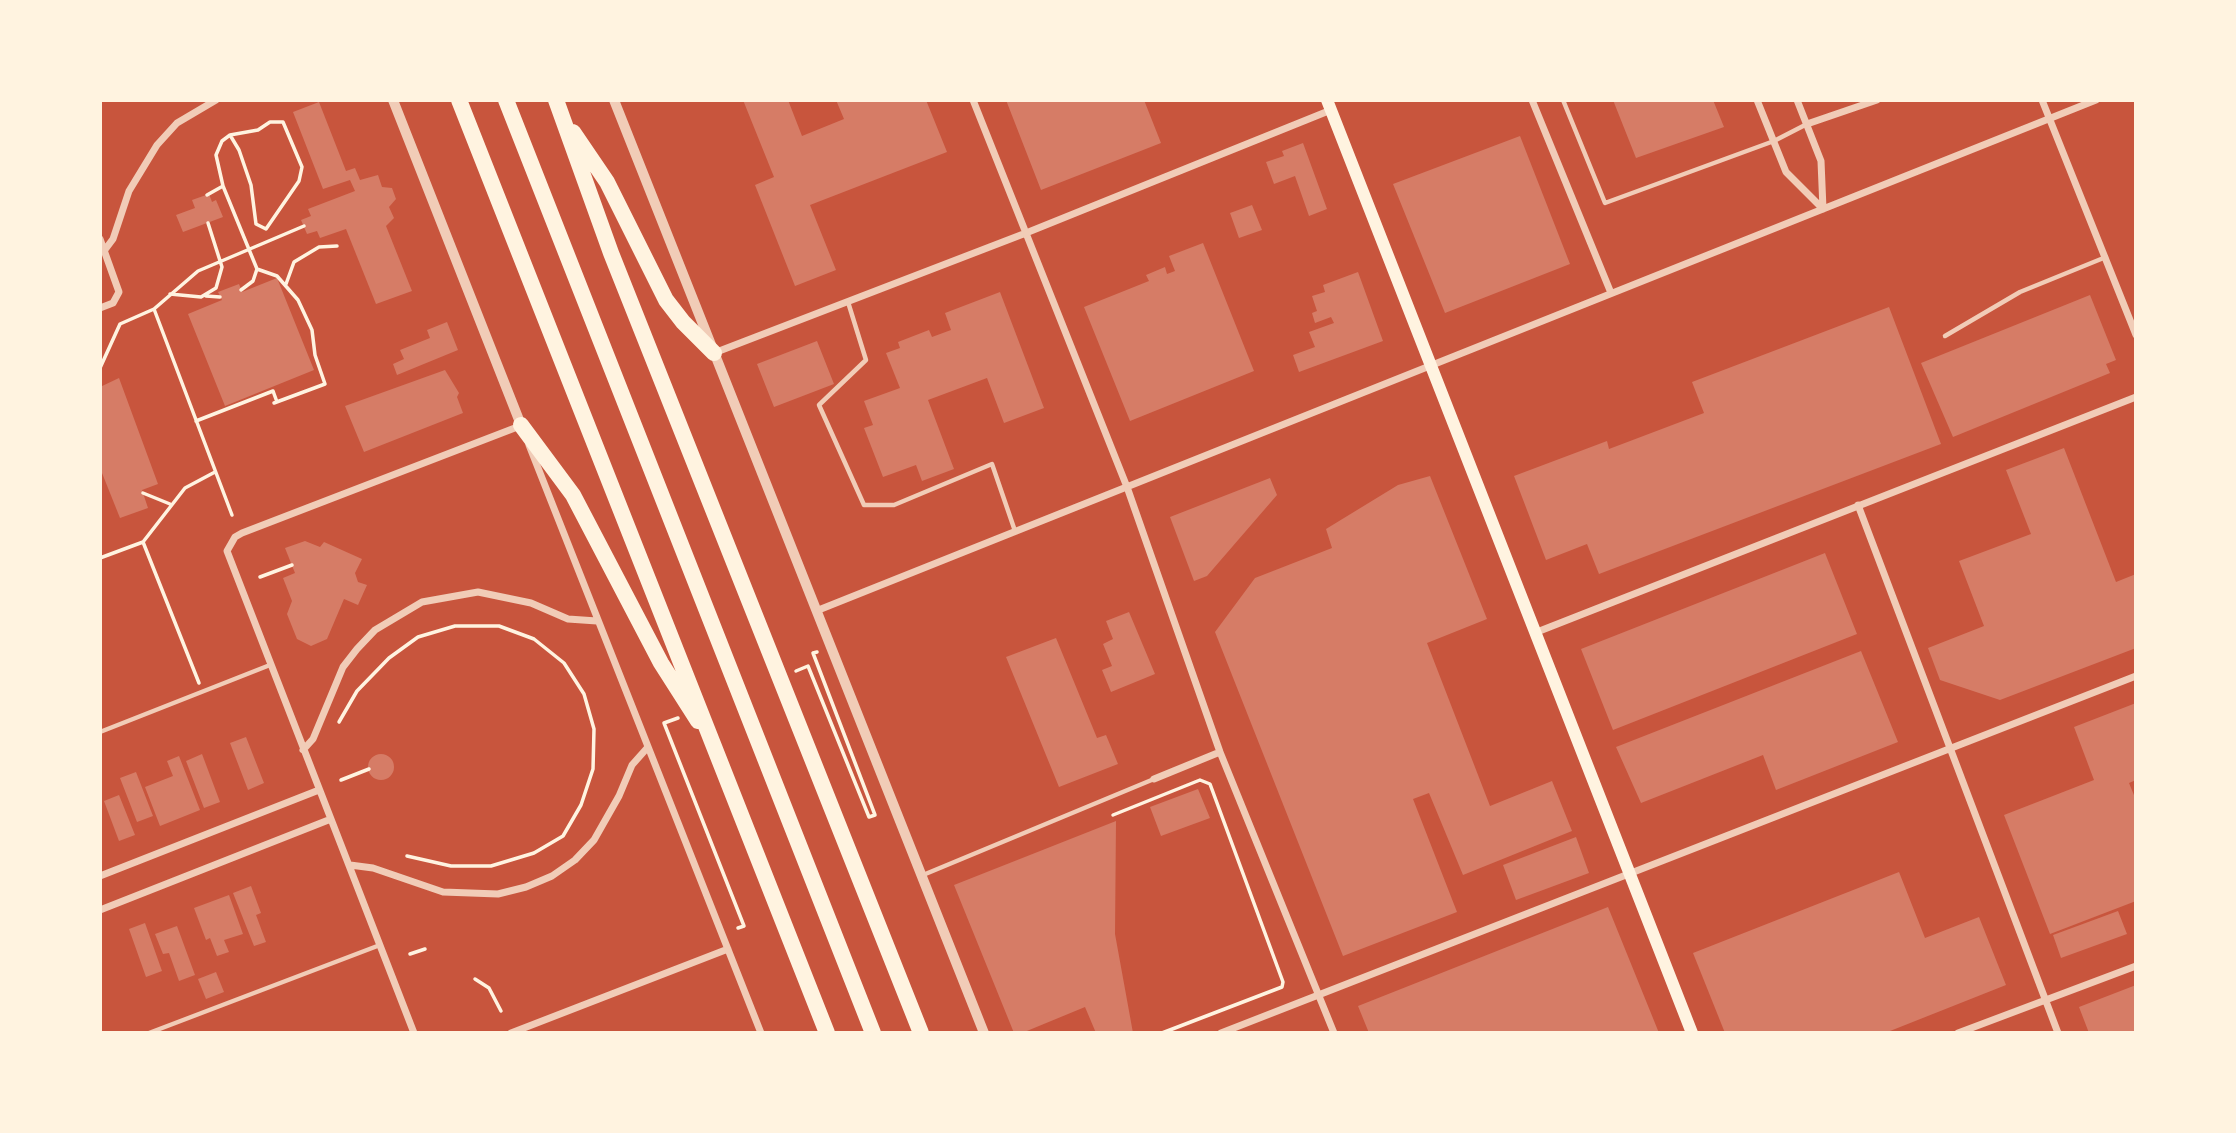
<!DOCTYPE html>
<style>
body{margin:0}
#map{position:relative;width:2236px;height:1133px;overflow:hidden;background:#c8553d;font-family:"PT Sans Narrow",sans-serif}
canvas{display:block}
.frame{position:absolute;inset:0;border:102px solid #fff3e0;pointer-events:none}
</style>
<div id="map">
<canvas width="2236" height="1133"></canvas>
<div class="frame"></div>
</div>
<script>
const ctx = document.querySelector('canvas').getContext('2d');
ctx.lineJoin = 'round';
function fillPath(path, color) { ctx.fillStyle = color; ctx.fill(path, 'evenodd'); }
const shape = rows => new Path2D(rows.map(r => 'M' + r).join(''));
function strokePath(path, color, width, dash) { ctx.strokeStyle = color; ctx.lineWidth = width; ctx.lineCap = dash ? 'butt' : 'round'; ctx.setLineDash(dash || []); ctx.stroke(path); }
const building = shape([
 [743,100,788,100,802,136,844,119,836,100,926,100,947,152,810,205,836,270,795,286,755,185,774,177],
 [1006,100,1144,100,1161,143,1041,190],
 [1613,100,1713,100,1724,127,1636,158],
 [319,102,346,171,355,168,360,180,378,175,382,187,392,188,396,199,389,207,394,218,386,226,412,291,376,304,346,229,320,238,317,231,307,234,301,220,311,216,308,209,355,191,350,180,323,189,293,112],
 [1520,136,1570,264,1445,313,1393,184],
 [1303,143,1327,209,1309,216,1295,176,1274,184,1266,162,1284,156,1282,151],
 [209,194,212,202,216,200,223,217,183,232,176,215,195,208,192,200],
 [1252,205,1262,230,1239,238,1230,213],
 [1203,243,1254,371,1130,421,1084,307,1149,281,1146,275,1165,267,1167,274,1175,271,1169,256],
 [1358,272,1383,341,1299,372,1293,355,1315,347,1309,332,1334,323,1331,317,1315,323,1312,313,1317,311,1312,296,1325,292,1323,285],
 [277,278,314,370,225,406,188,314,222,300,218,292,239,284,242,292],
 [1000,292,1044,408,1004,423,987,378,928,400,954,469,922,481,916,465,883,477,864,428,873,425,864,401,900,388,886,353,900,348,898,342,929,330,932,337,951,330,945,313],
 [2090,295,2116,360,2106,364,2110,373,1953,437,1921,363],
 [1889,307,1941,444,1599,574,1587,544,1546,560,1514,476,1607,441,1609,449,1704,413,1692,382],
 [447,322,458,350,397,375,393,364,404,359,400,350,430,338,427,330],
 [817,341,834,384,774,407,757,364],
 [445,370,459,393,457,397,463,413,364,452,345,406],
 [119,378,158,484,142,490,148,508,120,518,100,468,100,387],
 [2064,448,2116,582,2136,574,2136,648,2000,700,1940,680,1928,648,1984,626,1959,561,2031,534,2006,470],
 [1430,476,1487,619,1427,643,1490,806,1552,781,1572,831,1463,875,1429,793,1413,799,1457,912,1343,956,1215,632,1255,578,1332,548,1326,529,1398,485],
 [1270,478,1277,495,1207,576,1194,581,1170,517],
 [305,541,320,547,324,542,362,559,355,573,358,582,367,585,358,605,344,599,327,639,311,646,297,639,287,614,292,601,283,578,295,573,285,548],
 [1825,553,1857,634,1613,730,1581,649],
 [1129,612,1155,674,1111,692,1102,670,1112,666,1103,644,1113,639,1106,621],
 [1056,638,1097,738,1106,735,1118,764,1059,787,1006,657],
 [1861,651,1898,742,1776,790,1763,755,1641,803,1616,747],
 [2136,703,2136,780,2129,783,2136,800,2136,901,2050,934,2004,815,2094,780,2074,727],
 [246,737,264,783,248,790,230,743],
 [202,754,220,802,204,808,186,761],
 '368 767a13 13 0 1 1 26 0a13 13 0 1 1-26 0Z',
 [179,756,200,810,160,826,145,787,173,776,167,761],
 [136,772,153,816,137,822,120,778],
 [1198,789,1210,818,1161,836,1150,807],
 [119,795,135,835,119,841,104,801],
 [1116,821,1115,934,1133,1033,1096,1033,1085,1007,1022,1033,1014,1033,954,885],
 [1576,837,1589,873,1516,900,1503,865],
 [1899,872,1925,938,1979,917,2006,985,1885,1033,1725,1033,1693,953],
 [251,886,261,913,256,915,266,942,254,946,233,893],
 [229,895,243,934,224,940,229,952,217,956,210,938,206,940,194,908],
 [1608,907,1659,1033,1369,1033,1358,1006],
 [2118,911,2127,934,2061,958,2053,935],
 [145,923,162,971,146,977,129,929],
 [177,926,195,975,179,981,169,953,163,954,155,934],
 [216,972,224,992,206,999,198,979],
 [2136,985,2136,1033,2089,1033,2079,1007]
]);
const path = shape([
 [223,186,216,155,222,141,230,135,239,150,251,185,256,224,266,229,299,181,302,167,283,122,270,122,258,130,230,135],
 [207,195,223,186,257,269,253,281,241,290],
 [257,269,277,276,298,300,312,330,315,355,325,384,274,403],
 [286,284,294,262,319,247,337,246],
 [170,294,201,297,216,288,222,267,208,223],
 [206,296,220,297],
 [154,309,198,271,304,226],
 [100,368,120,324,154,309,232,515],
 [196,421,273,391,277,402],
 [143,493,170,504],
 [143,542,199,683],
 [100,558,143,542,185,488,215,472],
 [260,577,292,565],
 [796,671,808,666,869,817,875,815,813,653,817,652],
 [678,718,664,723,744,926,738,928],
 [339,722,357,691,389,658,418,637,455,626,499,626,534,639,564,663,584,694,594,729,593,769,581,805,563,836,534,853,491,866,451,866,407,856],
 [341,780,369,769],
 [1113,815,1200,780,1210,784,1283,982,1282,987,1162,1033],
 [410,954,425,949],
 [475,979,489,988,501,1011]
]);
const service = shape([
 [1563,100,1605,203,1774,141,1807,124],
 [848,302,866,360,819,405,864,505,894,505,992,464,1015,531],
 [1945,336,2020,292,2106,257],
 [100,732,270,665],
 [923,875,1154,779],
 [149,1033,380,945]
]);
const minor = shape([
 [973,100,1127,487,1220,752,1334,1033],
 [1532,100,1611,293],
 [1757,100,1786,172,1823,209],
 [1797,100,1821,161,1823,209],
 [2042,100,2136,335],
 [1807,124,1877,100],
 [100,239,119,292,113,303,100,308],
 [104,251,113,239,129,191,157,145,177,123,216,100],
 [714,353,1026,233,1331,110],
 [529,445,761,1033],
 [1858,505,2058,1033],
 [816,611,2096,100],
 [1537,632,2136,397],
 [303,750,313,739,343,667,357,649,375,630,422,602,478,592,531,603,568,619,597,621],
 [1154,779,1220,752],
 [350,865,373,868,443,892,498,894,526,887,552,876,575,860,594,840,619,796,632,765,648,747],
 [100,876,319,790],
 [100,910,331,819],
 [414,1033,227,551,235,537,242,533,520,426],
 [511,1033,728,949],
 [1221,1033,2136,676],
 [1958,1033,2136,966]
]);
const tertiary = shape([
 [393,100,521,425],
 [614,100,984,1033]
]);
const secondary = shape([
 [1327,100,1692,1033]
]);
const motorway = shape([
 [459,100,827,1033],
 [506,100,873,1033],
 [556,100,611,253,921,1033],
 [573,132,607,182,666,300,683,322,714,353],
 [521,425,573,495,661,663,698,721]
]);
fillPath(building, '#d67c66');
strokePath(path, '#fff3e0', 3.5);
strokePath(service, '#f1ccb7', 4.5);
strokePath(minor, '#f1ccb7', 7);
strokePath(tertiary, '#f1ccb7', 10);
strokePath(secondary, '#fff3e0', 12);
strokePath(motorway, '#fff3e0', 16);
</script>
